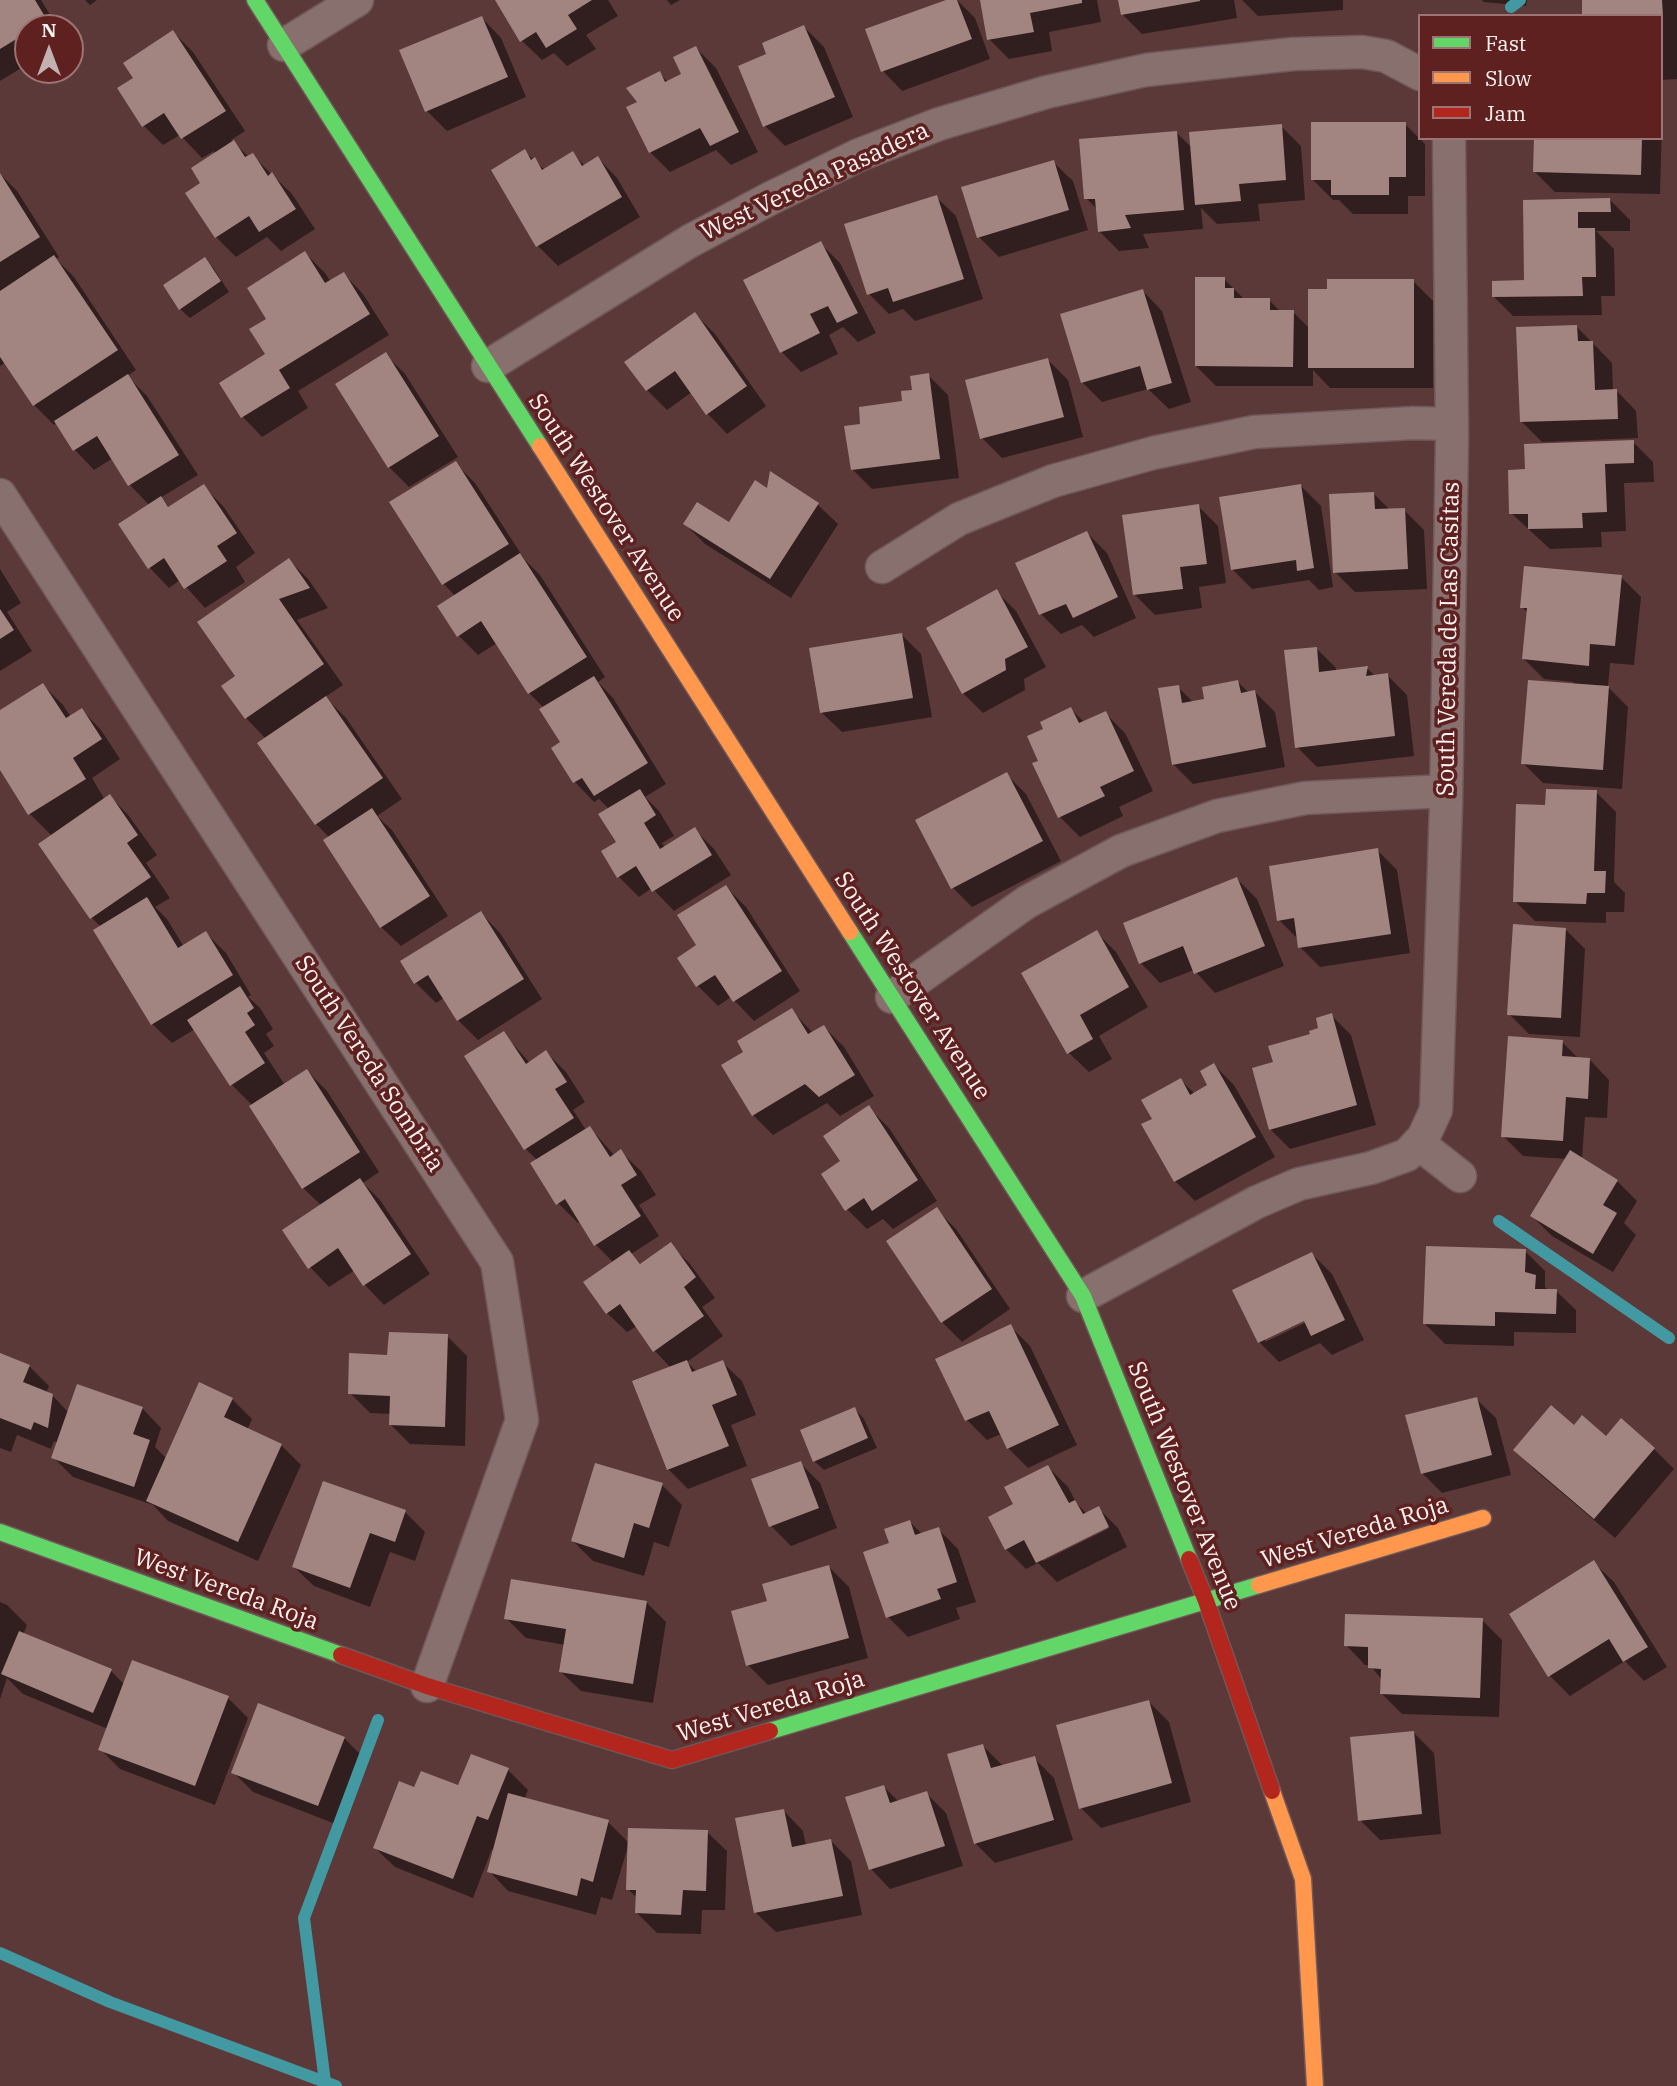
<!DOCTYPE html>
<style>
body{margin:0}
#map{position:relative;width:1677px;height:2086px;overflow:hidden;background:#5c3939;font-family:"IBM Plex Serif",serif}
canvas{display:block}
.legend{position:absolute;left:1418px;top:14px;width:245px;height:126px;box-sizing:border-box;background:#5f2020;border:2px solid #9d7474;margin:0;padding:9px 12px;list-style:none;font-size:21px;color:#faf1f1}
.legend li{display:flex;align-items:center;gap:14px;height:35px}
.legend b{width:35px;border:2px solid #9d7474}
.north{position:absolute;left:14px;top:14px;width:70px;height:70px;box-sizing:border-box;background:#5f2020;border:2px solid #9d7474;border-radius:50%;rotate:0deg;font-size:19px;font-weight:700;line-height:28px;text-align:center;color:#faf1f1}
.north::after{content:'';display:block;margin:auto;width:24px;height:32px;background:#c3b1b1;clip-path:polygon(50% 0,100% 100%,50% 72%,0 100%)}
</style>
<div id="map">
<canvas width="1677" height="2086"></canvas>
<ul class="legend">
<li><b style="height:9px;background:#63d668"></b>Fast</li>
<li><b style="height:9px;background:#ff974d"></b>Slow</li>
<li><b style="height:9px;background:#b3261e"></b>Jam</li>
</ul>
<div class="north">N</div>
</div>
<script>
const ctx = document.querySelector('canvas').getContext('2d');
ctx.lineJoin = 'round';
function fillPath(path, color) { ctx.fillStyle = color; ctx.fill(path, 'evenodd'); }
const shape = rows => new Path2D(rows.map(r => 'M' + r).join(''));
function strokePath(path, color, width, dash) { ctx.strokeStyle = color; ctx.lineWidth = width; ctx.lineCap = dash ? 'butt' : 'round'; ctx.setLineDash(dash || []); ctx.stroke(path); }
function label(font, color, halo, rows, align = 'center') {
  ctx.font = font + ' "IBM Plex Serif",serif'; ctx.lineWidth = 7; ctx.setLineDash([]); ctx.textBaseline = 'middle'; ctx.strokeStyle = halo; ctx.fillStyle = color; for (const [text, x, y, turn = 0] of rows) {
    ctx.save(); ctx.translate(x, y); ctx.rotate((+turn || 0) * Math.PI / 180); ctx.textAlign = isNaN(turn) ? turn : align; if (halo) ctx.strokeText(text, 0, 0); ctx.fillText(text, 0, 0); ctx.restore();
  }
}
const shadow = shape([
 [0,0,41,0,58,28,28,28,28,64,0,81],
 [85,0,97,0,90,5],
 [498,0,608,0,618,16,586,35,596,49,567,66,554,53,542,60,522,41],
 [667,0,680,0,671,5],
 [951,0,957,0,975,18,990,59,902,91,883,71],
 [981,0,1097,0,1101,22,1049,32,1052,51,1009,59,989,39],
 [1120,0,1234,0,1237,18,1142,34,1122,14],
 [1242,0,1343,0,1343,10,1258,16],
 [1482,0,1527,0,1526,6,1484,2],
 [1584,0,1677,0,1677,79,1661,80,1661,16],
 [482,18,501,38,526,97,447,131,427,111],
 [804,27,824,47,853,117,785,146,765,126,769,55],
 [173,32,193,52,245,131,231,140,249,157,252,155,292,194,315,229,281,251,267,237,236,257,216,237,203,184,216,154,214,151,202,158,180,135,163,145,143,125,135,79],
 [696,48,716,68,758,152,731,165,716,150,670,172,650,152,640,102,659,73,668,82,684,75],
 [1662,123,1660,194,1555,192,1535,172,1535,138,1661,138],
 [1405,124,1425,144,1425,196,1408,196,1408,214,1353,214,1339,200,1333,200,1313,180],
 [1281,126,1301,146,1305,200,1258,204,1260,221,1217,224,1201,208,1203,229,1143,234,1149,248,1119,251,1099,231,1098,210,1086,198,1176,132,1192,148],
 [525,152,545,170,573,154,585,166,598,158,617,178,640,217,558,266,538,246,493,170],
 [1053,162,1073,181,1088,230,999,257,979,237],
 [0,174,17,191,59,257,56,259,74,277,136,370,127,376,147,396,198,475,160,498,170,508,204,487,223,506,255,553,236,567,245,582,205,608,180,580,169,588,150,568,121,525,150,506,130,485,113,458,94,470,75,450,57,423,54,425,34,405,6,362,0,366],
 [936,197,956,216,983,299,915,321,903,309,889,314,869,294],
 [1610,200,1630,220,1630,231,1596,231,1614,249,1615,296,1601,296,1602,315,1513,316,1493,296,1526,282,1524,202],
 [820,243,840,263,876,333,858,342,843,327,829,335,838,354,801,372,782,352],
 [305,253,325,273,331,282,344,274,363,294,389,335,298,391,308,408,262,437,243,417,221,383,267,354,268,319],
 [205,259,214,269,229,292,190,318,180,309],
 [1224,279,1245,300,1269,300,1281,312,1293,312,1310,329,1413,281,1433,301,1433,388,1330,388,1313,370,1313,386,1216,386,1196,366],
 [1143,291,1162,311,1191,402,1169,409,1148,389,1102,402,1082,382],
 [695,314,715,334,766,406,727,434,708,414,692,392,667,410,647,390,627,362],
 [1576,326,1612,363,1613,391,1617,391,1636,411,1638,438,1542,442,1522,422],
 [385,354,405,374,458,457,409,487,389,467],
 [1048,360,1068,380,1083,437,1002,458,982,438],
 [928,375,948,395,959,478,872,489,852,469,862,425,904,403],
 [1633,442,1653,462,1654,482,1624,483,1626,531,1601,532,1602,547,1550,549,1511,513,1527,471],
 [455,463,475,483,525,560,540,575,605,677,598,682,613,698,666,784,645,797,659,811,674,836,662,843,665,848,694,829,714,849,731,875,674,911,652,888,639,897,619,877,618,843,609,809,599,799,594,802,575,782,553,748,562,743,544,708,529,693,497,643,478,655,458,635,455,596,444,584,392,503],
 [1301,486,1321,506,1333,587,1319,590,1309,580,1252,589,1232,569],
 [768,491,818,505,838,524,791,598,705,544,685,524,729,524],
 [1373,493,1390,510,1404,510,1424,530,1427,589,1355,592,1335,572],
 [1198,506,1218,526,1226,583,1199,587,1202,608,1155,615,1135,595],
 [1087,533,1107,553,1136,618,1094,637,1082,625,1061,634,1041,614],
 [289,560,309,580,328,608,297,620,343,685,325,697,346,718,402,799,377,816,392,830,448,916,401,946,381,927,330,838,316,824,260,743,266,739,246,718,237,676],
 [0,569,21,603,7,612,32,651,0,671],
 [1621,577,1641,597,1634,665,1610,663,1608,687,1628,707,1622,789,1543,783,1523,763,1574,682,1544,679,1524,659,1528,613,1522,607],
 [997,592,1016,611,1046,667,1024,679,1025,690,983,713,963,693],
 [901,634,921,654,932,717,842,732,822,713],
 [1316,648,1336,668,1336,671,1367,668,1375,676,1387,675,1407,695,1414,756,1317,767,1297,747],
 [1238,682,1249,693,1255,692,1275,712,1285,767,1193,784,1173,764,1178,687,1193,702,1206,700],
 [43,685,63,705,71,717,82,710,101,730,120,759,92,778,105,800,110,796,129,816,157,855,146,863,170,898,155,907,167,919,184,947,206,933,226,953,251,995,248,997,260,1008,273,1029,266,1034,274,1046,264,1053,285,1085,307,1071,327,1091,379,1172,363,1183,380,1200,430,1274,384,1305,365,1285,355,1270,329,1287,310,1267,322,1206,303,1188,253,1106,232,1085,195,1029,172,1043,152,1024,101,927,92,918,52,836,30,814,0,767,0,712],
 [1071,709,1085,723,1105,713,1125,733,1153,791,1119,807,1123,816,1080,837,1060,817,1040,761,1046,730],
 [1006,774,1026,794,1061,861,972,907,952,887],
 [1596,792,1616,812,1614,882,1625,893,1624,912,1606,912,1606,923,1535,921,1515,901,1547,807],
 [1377,850,1397,870,1410,953,1320,967,1300,947,1299,940,1279,920],
 [1237,879,1257,899,1284,966,1215,993,1194,970,1160,983,1141,963],
 [726,887,746,907,800,991,754,1021,731,997,718,1006,698,986,699,946],
 [481,913,500,933,542,999,478,1040,458,1020,444,998,436,1003,416,983,402,962],
 [1565,929,1585,949,1580,1037,1529,1034,1509,1014],
 [1096,932,1116,952,1148,1007,1099,1036,1112,1059,1089,1072,1069,1053],
 [791,1010,813,1033,824,1027,844,1047,874,1096,840,1116,827,1103,773,1135,753,1115,723,1066,746,1052],
 [1331,1015,1351,1035,1376,1125,1290,1149,1270,1129,1275,1064,1321,1029],
 [503,1033,530,1063,546,1052,566,1072,585,1102,573,1110,586,1130,590,1128,615,1156,621,1152,641,1171,656,1195,639,1205,659,1236,631,1254,642,1265,670,1244,690,1264,715,1298,702,1307,723,1336,687,1362,697,1372,722,1362,742,1381,756,1415,731,1425,747,1466,688,1489,668,1469,671,1368,655,1351,637,1326,627,1332,607,1313,614,1263,596,1245,581,1221,578,1223,558,1203,538,1161,526,1149],
 [1562,1042,1579,1059,1590,1060,1609,1080,1607,1118,1585,1117,1582,1159,1617,1181,1637,1201,1624,1223,1636,1235,1613,1272,1552,1236,1532,1216,1567,1159,1523,1156,1503,1136],
 [1214,1065,1234,1085,1275,1157,1195,1201,1175,1181,1144,1125,1154,1120,1181,1080,1195,1094,1210,1085],
 [869,1108,889,1128,937,1201,893,1229,883,1219,867,1229,847,1209],
 [936,1209,956,1229,1010,1309,962,1342,942,1322],
 [1525,1251,1545,1271,1545,1287,1549,1291,1556,1291,1576,1310,1576,1333,1514,1332,1514,1346,1445,1344,1425,1324],
 [1312,1254,1332,1274,1364,1340,1332,1355,1320,1343,1279,1362,1259,1342],
 [1311,1316,1313,1319,1265,1342,1265,1338],
 [1010,1326,1030,1346,1077,1445,1028,1468,1008,1448,1001,1434,987,1440,967,1420,938,1360],
 [447,1336,467,1356,465,1446,410,1444,390,1424,391,1414,370,1413,350,1393,389,1357],
 [0,1354,29,1366,49,1386,46,1393,52,1395,69,1413,142,1408,161,1428,155,1447,167,1459,232,1399,252,1419,247,1430,281,1445,301,1465,258,1561,168,1521,153,1505,73,1477,53,1457,58,1443,54,1441,51,1449,17,1435,11,1452,0,1448],
 [1476,1399,1496,1418,1511,1475,1442,1493,1422,1473],
 [855,1409,864,1419,877,1448,824,1470,814,1461],
 [1574,1427,1606,1438,1654,1449,1674,1469,1615,1538,1535,1470,1515,1450],
 [800,1463,820,1483,837,1528,791,1546,771,1526],
 [1048,1467,1068,1487,1077,1504,1087,1514,1099,1509,1118,1528,1127,1547,1057,1582,1038,1563,1026,1569,1006,1549,1015,1505],
 [1107,1526,1108,1529,1043,1561,1040,1559],
 [662,1485,682,1505,669,1547,654,1542,644,1576,593,1561,573,1541],
 [405,1512,425,1532,415,1561,390,1552,370,1607,314,1586,294,1567],
 [910,1522,923,1535,938,1529,958,1549,976,1602,956,1608,960,1619,908,1637,888,1617,891,1544],
 [1594,1563,1614,1582,1667,1667,1644,1681,1625,1661,1570,1696,1550,1676],
 [829,1567,849,1587,868,1658,768,1685,748,1665,769,1603],
 [0,1602,7,1605,27,1625,23,1635,111,1671,125,1685,228,1698,248,1718,215,1805,120,1769,100,1749,108,1729,23,1694,7,1678,0,1699],
 [646,1602,666,1622,653,1703,581,1691,561,1672,565,1645,526,1638,506,1618],
 [1482,1620,1502,1640,1499,1717,1402,1714,1382,1694,1382,1680,1370,1665,1365,1665,1346,1645],
 [1149,1702,1169,1722,1191,1802,1101,1828,1081,1808],
 [1414,1733,1434,1753,1441,1834,1380,1840,1360,1820],
 [344,1738,364,1758,338,1825,253,1792,233,1772],
 [983,1746,1003,1766,1034,1758,1054,1778,1073,1840,995,1863,975,1843],
 [508,1770,528,1790,524,1800,608,1822,629,1843,612,1900,601,1897,596,1915,508,1891,489,1871,494,1850,492,1849,473,1898,395,1867,375,1848,415,1790,459,1788],
 [884,1787,899,1802,926,1793,946,1813,963,1866,890,1889,871,1869],
 [784,1811,803,1831,806,1846,831,1841,851,1861,862,1915,776,1932,756,1913],
 [707,1832,727,1851,725,1910,702,1910,701,1934,657,1933,637,1913,637,1898,628,1889]
]);
const stream = shape([
 [1511,7,1520,0],
 [1499,1221,1669,1338],
 [0,1953,110,2002,336,2086],
 [325,2082,304,1918,378,1720]
]);
const building = shape([
 [0,0,35,0,47,20,34,28,28,28,28,32,0,49],
 [495,0,592,0,568,15,577,29,546,48,536,32,520,42],
 [946,0,957,0,972,39,881,72,865,29],
 [980,0,1082,0,1082,3,1030,13,1034,32,987,40],
 [1118,0,1200,0,1200,1,1121,15],
 [1582,0,1662,0,1663,16,1582,16],
 [482,16,508,77,425,112,399,50],
 [804,25,835,97,763,127,738,66,766,54,762,43],
 [173,30,226,111,181,139,164,113,142,127,117,88,133,78,123,63],
 [696,46,739,132,710,146,700,128,649,153,626,107,637,102,626,88,660,71,665,82,681,74,673,57],
 [1311,122,1406,122,1406,177,1389,177,1389,195,1331,195,1331,180,1311,180],
 [1282,124,1286,180,1239,184,1241,201,1195,205,1189,132],
 [1177,131,1184,210,1125,215,1131,228,1098,232,1095,199,1084,199,1079,139],
 [1534,138,1642,138,1641,175,1533,172],
 [234,140,245,157,253,153,268,176,272,172,296,209,259,232,249,216,215,238,185,193,200,183,191,168],
 [525,149,531,160,535,157,542,170,573,151,582,166,598,156,622,197,536,247,491,170],
 [1054,160,1069,210,977,238,961,187],
 [0,173,40,237,0,262],
 [937,195,964,279,893,302,888,288,867,295,844,224],
 [1610,198,1611,212,1578,212,1578,228,1595,228,1596,277,1582,277,1583,296,1492,297,1492,281,1524,280,1523,200],
 [821,241,858,313,837,323,828,306,810,314,820,333,780,353,743,280],
 [305,251,325,283,344,272,370,314,279,370,290,388,241,418,219,383,265,354,249,329,266,319,247,288],
 [54,255,118,350,33,406,0,357,0,291],
 [205,257,221,281,179,310,163,285],
 [1195,277,1225,277,1225,288,1234,288,1234,298,1270,298,1270,310,1294,310,1293,367,1195,366],
 [1327,279,1414,279,1414,368,1308,368,1308,289,1327,289],
 [1143,289,1172,383,1147,390,1140,366,1081,383,1060,314],
 [695,312,747,386,706,415,675,371,646,391,624,362],
 [1577,325,1578,341,1593,341,1595,390,1617,389,1618,419,1520,422,1516,327],
 [386,352,439,436,388,468,335,384],
 [1048,358,1064,417,980,439,965,380],
 [929,373,940,459,851,470,844,426,860,424,859,407,902,401,901,391,912,390,910,376],
 [128,374,179,455,128,486,97,436,73,451,54,421],
 [1634,440,1634,463,1605,464,1607,512,1582,513,1583,528,1528,529,1528,514,1509,514,1508,470,1525,469,1524,444],
 [456,461,509,544,442,585,389,502],
 [770,471,819,503,770,579,683,524,697,502,729,522,755,480,767,488],
 [204,484,237,533,217,546,227,561,184,589,164,558,148,569,118,524,161,496,168,507],
 [1301,484,1314,568,1297,571,1296,560,1231,570,1219,497],
 [1374,492,1375,509,1405,508,1408,569,1333,573,1329,494],
 [1199,504,1207,564,1180,567,1183,589,1133,595,1122,515],
 [1087,531,1118,597,1073,618,1066,604,1039,615,1015,563],
 [520,553,587,657,528,694,481,621,457,637,437,606],
 [289,558,310,588,279,599,324,664,245,719,221,686,235,676,197,622],
 [1524,566,1622,575,1615,646,1590,644,1589,666,1522,659,1527,608,1520,608],
 [997,589,1028,647,1005,659,1006,670,962,694,926,628],
 [0,609,14,630,0,639],
 [902,633,913,698,820,713,809,648],
 [1317,647,1319,672,1368,666,1366,676,1388,673,1395,736,1295,748,1284,650],
 [594,676,648,763,594,796,582,778,573,783,551,748,560,742,539,709],
 [1238,680,1241,693,1255,690,1266,747,1172,765,1158,688,1179,685,1182,703,1204,699,1202,687],
 [1528,680,1609,686,1603,770,1521,764],
 [43,683,66,718,82,708,102,739,73,758,86,779,28,815,0,770,0,710],
 [326,696,383,778,315,825,257,743],
 [1071,707,1079,723,1106,711,1134,771,1100,787,1105,796,1058,818,1032,763,1038,761,1027,736,1043,729,1040,722],
 [1007,772,1043,841,951,889,915,820],
 [640,789,656,815,644,823,660,849,695,827,712,855,652,892,636,866,617,878,601,851,616,842,598,814],
 [1546,789,1597,790,1594,871,1606,871,1605,893,1587,893,1586,904,1513,902,1516,804,1545,805],
 [110,794,138,835,127,843,151,877,90,919,38,844],
 [372,808,430,896,380,928,323,840],
 [1378,848,1391,934,1298,948,1294,918,1277,921,1269,866],
 [1237,877,1265,946,1194,974,1183,946,1139,964,1123,923],
 [726,885,782,971,733,1002,715,975,696,987,677,958,696,945,677,915],
 [147,897,178,948,206,931,233,975,151,1025,93,930],
 [481,911,524,979,457,1021,428,975,414,984,400,961],
 [1513,924,1566,928,1561,1018,1507,1015],
 [1097,930,1129,987,1080,1015,1093,1039,1067,1054,1021,973],
 [240,986,254,1008,247,1013,255,1025,245,1032,265,1063,230,1086,187,1020],
 [792,1008,808,1034,824,1025,855,1075,819,1097,805,1084,752,1116,721,1065,743,1052,737,1041],
 [1332,1013,1357,1105,1269,1130,1252,1068,1273,1062,1268,1046,1310,1034,1309,1031,1318,1028,1316,1018],
 [504,1031,526,1064,546,1050,567,1082,555,1089,574,1118,524,1150,464,1056],
 [1508,1036,1563,1040,1562,1056,1590,1058,1588,1099,1566,1097,1563,1141,1501,1137],
 [1214,1063,1256,1137,1174,1182,1141,1124,1152,1119,1141,1100,1181,1078,1190,1095,1207,1085,1200,1071],
 [307,1069,360,1152,302,1189,249,1106],
 [869,1105,918,1180,872,1211,864,1198,845,1211,821,1174,840,1161,823,1136],
 [590,1126,610,1157,621,1149,637,1175,621,1185,641,1216,594,1246,565,1199,556,1205,530,1163],
 [1570,1150,1618,1180,1603,1205,1617,1213,1593,1254,1530,1216],
 [360,1178,411,1254,363,1286,338,1248,308,1269,282,1230],
 [937,1207,992,1289,941,1323,886,1241],
 [671,1242,696,1277,684,1287,704,1316,653,1352,620,1304,606,1314,583,1282,629,1250,640,1264],
 [1426,1246,1526,1249,1525,1272,1536,1275,1535,1289,1557,1289,1556,1314,1495,1312,1495,1326,1423,1324],
 [1312,1252,1345,1320,1311,1336,1304,1321,1258,1343,1232,1290],
 [1011,1324,1059,1425,1007,1449,989,1411,965,1421,935,1359],
 [389,1332,448,1334,445,1427,389,1425,390,1396,348,1394,349,1353,387,1355],
 [0,1353,30,1365,23,1382,53,1394,48,1428,34,1422,31,1430,0,1418],
 [687,1360,692,1372,723,1360,737,1395,712,1405,729,1446,667,1470,632,1381],
 [199,1382,233,1398,224,1417,282,1444,238,1542,146,1501],
 [77,1384,143,1407,133,1434,150,1440,134,1487,51,1458],
 [1477,1397,1492,1455,1421,1474,1405,1415],
 [1551,1405,1574,1425,1582,1415,1606,1436,1621,1418,1655,1448,1594,1519,1513,1450],
 [855,1407,868,1438,813,1462,800,1430],
 [801,1461,819,1508,769,1527,751,1479],
 [595,1463,663,1483,649,1528,634,1523,624,1558,571,1541],
 [1048,1465,1069,1503,1075,1500,1083,1514,1099,1506,1109,1527,1036,1563,1024,1540,1005,1550,988,1517,1013,1504,1004,1487],
 [323,1481,406,1510,395,1542,370,1533,350,1588,292,1567],
 [910,1520,915,1535,939,1527,957,1582,937,1589,941,1599,886,1618,863,1552,889,1543,884,1529],
 [1594,1560,1648,1647,1623,1662,1609,1639,1548,1677,1509,1614],
 [829,1565,849,1638,746,1666,731,1611,767,1601,762,1584],
 [511,1579,647,1601,633,1684,559,1672,566,1629,504,1619],
 [1345,1614,1483,1618,1480,1698,1380,1694,1381,1669,1368,1668,1368,1647,1344,1646],
 [19,1631,112,1669,93,1713,1,1674],
 [132,1660,229,1696,195,1786,98,1750],
 [1149,1700,1172,1783,1079,1809,1056,1725],
 [258,1703,345,1737,318,1806,231,1773],
 [1414,1731,1422,1814,1358,1821,1350,1737],
 [983,1744,991,1768,1035,1756,1054,1820,974,1844,947,1754],
 [471,1754,509,1768,488,1820,477,1816,453,1879,373,1848,399,1781,414,1787,421,1771,458,1785],
 [884,1785,890,1803,927,1791,945,1846,869,1870,845,1797],
 [508,1793,609,1820,593,1882,581,1878,577,1896,487,1872],
 [784,1809,792,1847,831,1839,843,1896,754,1913,735,1818],
 [628,1828,708,1830,706,1891,683,1890,681,1915,635,1913,636,1890,626,1890]
]);
const street = shape([
 [284,45,357,0],
 [488,366,690,241,771,198,859,155,939,124,1047,92,1146,70,1293,54,1362,52,1386,56,1420,74],
 [0,495,497,1262,522,1420,427,1686],
 [882,567,959,519,1053,481,1153,453,1254,432,1413,423,1452,424],
 [892,997,1027,902,1121,851,1217,816,1305,798,1446,791],
 [1418,1143,1460,1176],
 [1083,1296,1257,1202,1299,1184,1371,1168,1407,1155,1423,1138,1436,1110,1446,805,1452,438,1449,138]
]);
const fast = shape([
 [255,0,540,446],
 [850,932,1083,1296,1189,1559],
 [0,1532,341,1655],
 [770,1731,1259,1585]
]);
const slow = shape([
 [540,446,850,932],
 [1259,1585,1483,1518],
 [1272,1791,1303,1879,1315,2086]
]);
const jam = shape([
 [1189,1559,1206,1601,1272,1791],
 [341,1655,427,1686,672,1760,770,1731]
]);
const streetNames = [
 ["West Vereda Pasadera",815,182,-25],
 ["South Westover Avenue",606,508,57],
 ["South Vereda de Las Casitas",1449,639,-89],
 ["South Westover Avenue",912,986,57],
 ["South Vereda Sombria",369,1064,57],
 ["South Westover Avenue",1184,1486,68],
 ["West Vereda Roja",1355,1533,-17],
 ["West Vereda Roja",226,1590,20],
 ["West Vereda Roja",771,1707,-17]
];
fillPath(shadow, '#0007');
strokePath(stream, '#4299a2', 12);
fillPath(building, '#a28580');
strokePath(street, '#705858', 35);
strokePath(fast, '#705858', 19);
strokePath(slow, '#705858', 19);
strokePath(jam, '#705858', 19);
strokePath(street, '#88706f', 32);
strokePath(fast, '#63d668', 16);
strokePath(slow, '#ff974d', 16);
strokePath(jam, '#b3261e', 16);
label('24px', '#faf1f1', '#5f2020', streetNames);
</script>
